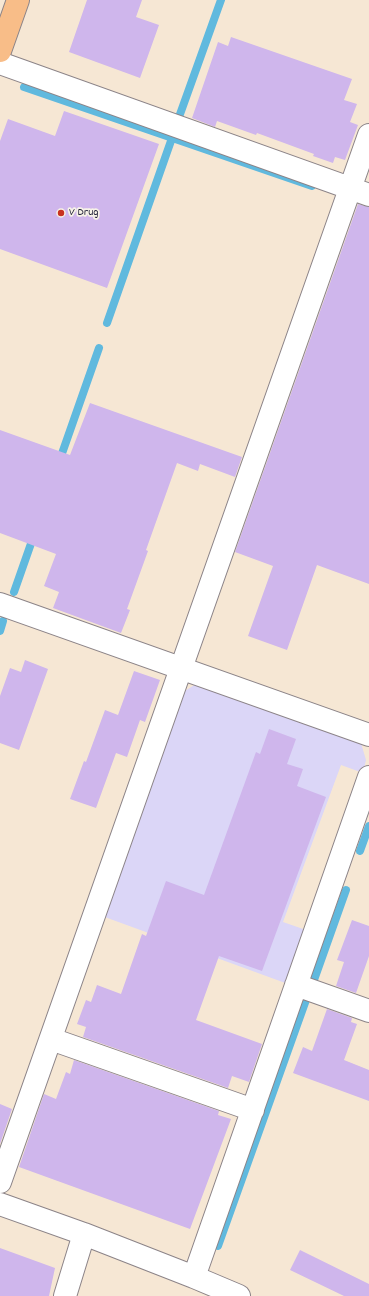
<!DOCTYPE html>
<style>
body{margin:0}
canvas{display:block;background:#f6e7d4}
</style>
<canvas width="369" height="1296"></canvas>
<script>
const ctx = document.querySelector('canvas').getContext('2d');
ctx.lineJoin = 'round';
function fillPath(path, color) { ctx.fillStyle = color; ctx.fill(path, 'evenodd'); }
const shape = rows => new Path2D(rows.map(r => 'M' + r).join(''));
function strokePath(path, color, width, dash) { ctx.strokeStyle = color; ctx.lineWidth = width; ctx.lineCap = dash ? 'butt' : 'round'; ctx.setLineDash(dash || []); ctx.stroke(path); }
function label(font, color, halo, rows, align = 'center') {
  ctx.font = font + ' Dekko,sans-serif'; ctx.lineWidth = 3.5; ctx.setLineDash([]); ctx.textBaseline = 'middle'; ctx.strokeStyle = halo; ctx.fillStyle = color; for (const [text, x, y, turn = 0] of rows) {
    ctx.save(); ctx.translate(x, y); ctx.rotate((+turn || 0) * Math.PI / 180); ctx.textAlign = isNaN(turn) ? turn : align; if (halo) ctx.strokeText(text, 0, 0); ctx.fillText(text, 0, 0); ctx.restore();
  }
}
const built = shape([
 [196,684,361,743,366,760,363,773,341,765,283,922,306,930,288,984,102,916,180,694]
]);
const stream = shape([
 [24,87,312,186],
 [179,117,221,0],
 [107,323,172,138],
 [59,462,99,348],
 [14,592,34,535],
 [0,631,3,621],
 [360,851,369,826],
 [314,980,346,890],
 [218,1246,306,1000]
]);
const building = shape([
 [87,0,142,0,136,17,159,25,140,78,69,52],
 [231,37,352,79,344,100,357,104,350,122,358,125,345,160,335,157,333,163,313,156,314,154,257,133,256,135,217,121,215,127,192,118,218,42,228,46],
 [64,111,159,144,107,288,0,249,0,141,8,119,55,136],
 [358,204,369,207,369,584,317,565,287,650,248,636,273,566,235,552],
 [90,403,242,457,235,477,200,464,198,471,177,463,146,550,148,551,127,609,130,610,121,633,53,608,59,592,44,586,56,554,0,533,0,430,70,455],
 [25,660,48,669,19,750,0,743,0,696,10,668,21,672],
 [134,671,160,680,145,722,140,720,127,757,116,753,96,808,70,799,84,761,86,762,105,710,118,715],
 [269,729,296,739,287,764,303,769,297,786,326,797,262,971,219,956,196,1020,262,1044,249,1082,232,1076,228,1088,83,1037,86,1027,77,1024,86,1000,91,1002,97,985,121,994,142,934,146,936,166,881,204,895,256,752,260,754],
 [352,920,369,926,369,956,356,993,336,986,344,962,337,960],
 [327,1009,352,1018,351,1022,357,1024,344,1060,369,1070,369,1101,293,1073,303,1047,312,1051],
 [74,1060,219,1111,218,1115,231,1119,190,1229,19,1167,44,1094,56,1099,66,1072,70,1074],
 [0,1104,12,1109,0,1144],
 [0,1248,55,1268,49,1296,0,1296],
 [300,1250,369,1284,369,1296,344,1296,290,1270]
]);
const minor = shape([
 [0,63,369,195],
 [0,604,369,735],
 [296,985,369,1011],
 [51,1039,253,1110],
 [0,1182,369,135],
 [0,1204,84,1234,194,1277,239,1296],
 [194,1277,369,777],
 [65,1296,84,1234]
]);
const major = shape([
 [0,51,18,0]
]);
const markers = [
 [61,213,4,"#c8321e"]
];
const poiNames = [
 ["V Drug",69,213]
];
fillPath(built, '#dbd6f7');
strokePath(stream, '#60b9de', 8);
fillPath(building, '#cfb6ec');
strokePath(minor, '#8c8488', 24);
strokePath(major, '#8c8488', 24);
strokePath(minor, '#fff', 22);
strokePath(major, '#f8bd88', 22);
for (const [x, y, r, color] of markers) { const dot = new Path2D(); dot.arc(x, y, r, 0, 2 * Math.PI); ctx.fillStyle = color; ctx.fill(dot); strokePath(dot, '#f7f3e8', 1.5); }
label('12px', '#22223b', '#f7f3e8', poiNames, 'left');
</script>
